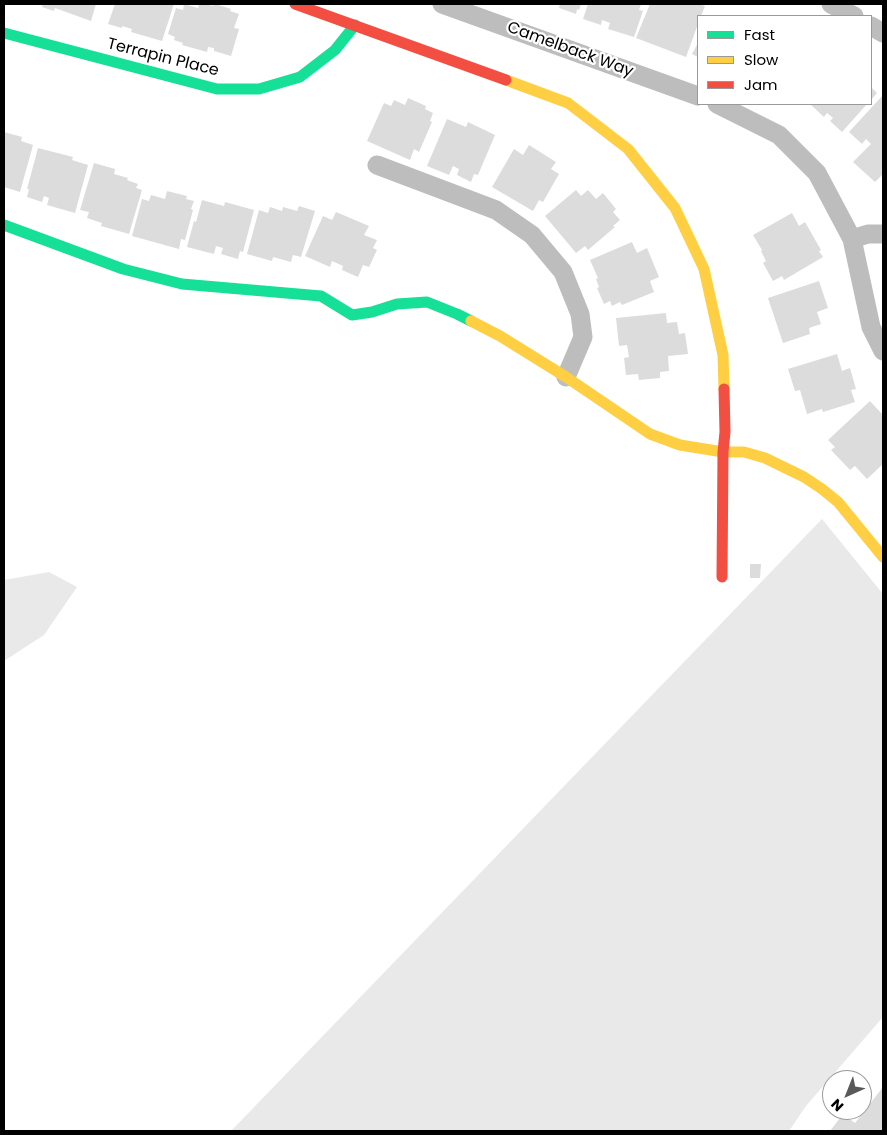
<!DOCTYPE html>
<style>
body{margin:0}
#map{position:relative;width:887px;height:1135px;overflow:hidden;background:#fff;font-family:Poppins,sans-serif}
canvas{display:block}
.frame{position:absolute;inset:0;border:5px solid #000;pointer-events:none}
.legend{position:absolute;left:697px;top:15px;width:175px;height:90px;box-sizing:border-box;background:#fff;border:1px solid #999;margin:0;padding:6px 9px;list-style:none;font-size:15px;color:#000}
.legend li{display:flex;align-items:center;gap:10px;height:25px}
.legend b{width:25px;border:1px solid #999}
.north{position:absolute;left:822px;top:1070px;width:50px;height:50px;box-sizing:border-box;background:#fff;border:1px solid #999;border-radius:50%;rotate:224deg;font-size:14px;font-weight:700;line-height:20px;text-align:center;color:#000}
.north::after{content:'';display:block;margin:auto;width:18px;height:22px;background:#595959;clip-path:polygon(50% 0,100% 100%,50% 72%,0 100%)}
</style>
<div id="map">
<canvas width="887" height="1135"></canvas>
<div class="frame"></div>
<ul class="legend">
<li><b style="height:6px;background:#16e098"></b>Fast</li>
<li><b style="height:6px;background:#ffcf43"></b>Slow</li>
<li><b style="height:6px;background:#f24e42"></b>Jam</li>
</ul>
<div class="north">N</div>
</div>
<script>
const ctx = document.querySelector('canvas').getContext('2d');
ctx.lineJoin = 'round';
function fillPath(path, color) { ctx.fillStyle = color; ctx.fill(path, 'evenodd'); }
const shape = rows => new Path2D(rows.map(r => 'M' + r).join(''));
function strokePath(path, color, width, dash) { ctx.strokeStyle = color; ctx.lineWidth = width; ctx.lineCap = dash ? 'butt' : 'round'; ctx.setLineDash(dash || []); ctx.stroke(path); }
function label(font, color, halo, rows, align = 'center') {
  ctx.font = font + ' Poppins,sans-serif'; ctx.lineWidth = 4.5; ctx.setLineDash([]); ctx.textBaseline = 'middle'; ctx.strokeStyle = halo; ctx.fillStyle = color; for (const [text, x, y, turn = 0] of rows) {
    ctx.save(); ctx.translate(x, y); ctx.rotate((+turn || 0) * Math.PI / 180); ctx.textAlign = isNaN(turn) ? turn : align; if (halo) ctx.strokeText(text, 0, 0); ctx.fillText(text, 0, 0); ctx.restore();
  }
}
const green = shape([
 [822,519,883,594,883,1017,806,1106,789,1131,231,1131],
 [49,572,77,587,44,635,4,661,4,580]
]);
const building = shape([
 [43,4,96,4,91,21,55,8,54,11,42,7],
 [115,4,174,4,162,41,131,32,132,29,122,26,122,28,108,24],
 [184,4,198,8,199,4,206,4,213,6,214,4,215,4,231,9,230,11,239,14,234,28,239,29,231,56,214,51,214,48,208,47,207,52,182,45,183,43,174,40,175,37,168,34,176,8,183,10],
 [560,4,581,4,579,10,577,9,576,14,559,8],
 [588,4,641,4,639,10,643,11,634,37,608,29,610,23,602,20,601,25,583,19],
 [650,4,698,4,705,6,701,16,698,16,698,24,686,57,636,38],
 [698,43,698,57,692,54],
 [871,87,877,93,871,100],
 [883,95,883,174,875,182,853,162,871,144,866,139,862,144,849,132],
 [408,98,426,106,425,109,433,113,430,121,432,122,419,152,414,149,410,160,367,141,384,103,391,106,394,100,405,105],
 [810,104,867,104,842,132,830,121,833,118,827,113,824,117],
 [447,119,466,127,468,122,495,135,478,175,474,174,471,182,457,175,459,169,453,166,449,175,427,166],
 [4,132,22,137,21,141,33,145,20,192,4,187],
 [529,145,556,162,551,169,559,174,543,202,539,200,533,211,492,187,514,149,523,155],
 [38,148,73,157,72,160,88,165,75,213,47,205,49,198,44,196,42,202,27,197,29,189,27,189],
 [94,163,115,169,114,174,128,178,127,180,138,184,136,188,142,190,129,234,101,226,102,223,87,218,89,212,80,210],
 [576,190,581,196,588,190,596,199,603,193,616,209,613,212,620,220,613,226,615,227,588,250,585,246,576,253,545,216],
 [167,191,187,196,186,199,194,201,191,209,193,210,185,240,181,239,179,249,132,236,142,199,149,201,151,195,165,199],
 [202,200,224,206,225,202,254,210,243,252,240,251,238,259,221,254,223,248,216,246,214,254,187,247,194,221,196,222],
 [299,206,315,211,301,257,293,255,291,262,273,257,272,261,247,254,259,210,268,213,270,207,282,211,283,207,297,211],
 [336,212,369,226,364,235,377,240,373,248,377,250,369,267,363,265,358,277,342,270,343,266,332,261,330,267,305,256,323,216,332,220],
 [792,213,799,226,805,222,821,250,819,251,823,257,784,280,782,276,773,281,763,263,766,261,761,251,762,250,753,235],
 [632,242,637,253,647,248,659,277,650,281,654,292,622,305,620,302,612,306,610,301,604,304,597,288,599,287,596,279,598,278,590,260],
 [819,281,828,308,817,312,821,324,809,328,810,334,783,343,768,298],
 [666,313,667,323,677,322,679,334,685,333,688,354,668,356,669,371,660,372,660,378,639,380,638,374,626,375,624,358,629,357,627,345,619,346,616,318],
 [837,354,842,371,850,368,856,389,851,390,855,402,823,412,822,409,807,414,800,390,795,391,788,369],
 [870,401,883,415,883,464,867,479,855,466,850,470,831,450,835,447,828,440],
 [750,564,761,564,760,578,750,578],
 [883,1087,883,1131,830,1131,843,1114,855,1123]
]);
const street = shape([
 [442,4,698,96],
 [831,4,854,16],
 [871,26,883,33],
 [717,104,779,135,817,173,852,239,871,327,883,351],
 [377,165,496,210,532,235,563,272,580,314,583,337,566,377],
 [852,239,868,234,883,234]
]);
const fast = shape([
 [4,33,217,89,259,89,300,77,335,50,355,25],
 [4,225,123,269,182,284,321,296,352,315,372,312,397,304,427,302,457,314,471,321]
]);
const slow = shape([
 [506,80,568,103,628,149,675,208,704,269,723,355,724,389],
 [471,321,500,336,566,377,650,434,680,445,723,452,744,452,765,458,804,477,822,489,838,502,883,557]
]);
const jam = shape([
 [295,4,506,80],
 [722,577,723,452,725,432,724,389]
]);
const streetNames = [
 ["Camelback Way",570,50,20],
 ["Terrapin Place",163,58,14]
];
fillPath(green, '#e9e9e9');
fillPath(building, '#dcdcdc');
strokePath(street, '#bdbdbd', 19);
strokePath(fast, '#16e098', 11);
strokePath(slow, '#ffcf43', 11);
strokePath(jam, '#f24e42', 11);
label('16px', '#000', '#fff', streetNames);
</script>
